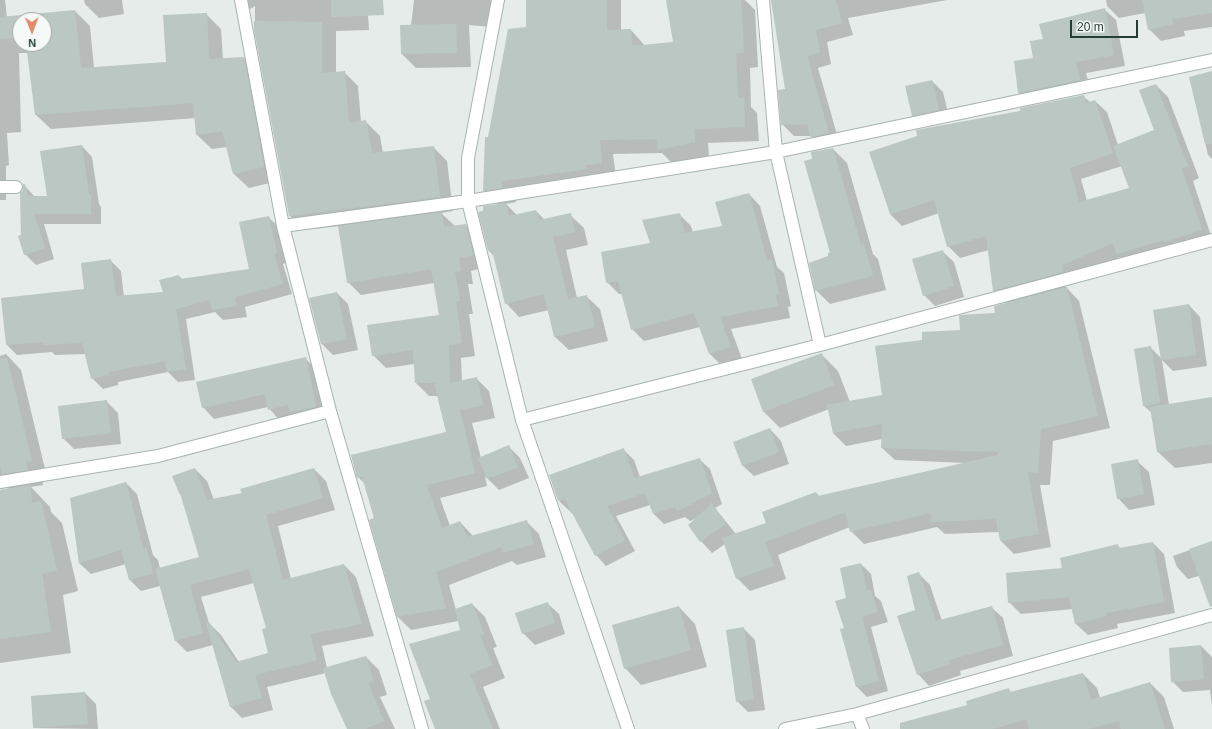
<!DOCTYPE html>
<style>
body{margin:0}
#map{position:relative;width:1212px;height:729px;overflow:hidden;background:#e5ece9;font-family:Helvetica,sans-serif}
canvas{display:block}
.north{position:absolute;left:12px;top:12px;width:40px;height:40px;box-sizing:border-box;background:#f5f9f7;border:1px solid #a2adaa;border-radius:50%;rotate:179deg;font-size:11px;font-weight:700;line-height:16px;text-align:center;color:#263c37}
.north::after{content:'';display:block;margin:auto;width:14px;height:18px;background:#e38b6c;clip-path:polygon(50% 0,100% 100%,50% 72%,0 100%)}
.scale{position:absolute;left:1070px;top:20px;width:68px;height:18px;box-sizing:border-box;border:2px solid #263c37;border-top:0;padding-left:5px;font-size:12px;line-height:14px;white-space:nowrap;color:#263c37;-webkit-text-stroke:3px #f5f9f7;paint-order:stroke}
</style>
<div id="map">
<canvas width="1212" height="729"></canvas>
<div class="north">N</div>
<div class="scale">20 m</div>
</div>
<script>
const ctx = document.querySelector('canvas').getContext('2d');
ctx.lineJoin = 'round';
function fillPath(path, color) { ctx.fillStyle = color; ctx.fill(path, 'evenodd'); }
const shape = rows => new Path2D(rows.map(r => 'M' + r).join(''));
function strokePath(path, color, width, dash) { ctx.strokeStyle = color; ctx.lineWidth = width; ctx.lineCap = dash ? 'butt' : 'round'; ctx.setLineDash(dash || []); ctx.stroke(path); }
const shadow = shape([
 [0,0,5,0,7,18,75,11,90,26,94,68,167,63,206,14,221,29,223,59,244,58,258,72,278,181,249,188,234,174,227,147,212,149,197,135,196,118,51,129,36,115,28,53,19,53,21,132,7,133,9,165,6,166,6,200,0,200],
 [20,20,44,20,44,44,20,44],
 [84,0,122,0,124,14,99,18,85,4],
 [241,0,367,0,369,30,336,31,336,73,344,72,358,86,361,122,366,122,380,136,383,153,433,147,447,161,453,211,441,213,455,226,466,225,479,238,486,267,471,271,473,284,468,284,473,314,469,314,475,356,461,358,462,381,476,378,489,391,495,418,472,423,481,458,509,447,520,458,529,478,499,490,485,476,487,486,440,498,450,526,460,522,473,536,526,521,539,534,546,557,517,565,512,561,449,585,456,610,472,604,485,617,497,647,493,648,505,678,483,687,500,729,436,729,431,700,461,631,458,621,411,630,398,617,375,519,365,484,358,477,447,433,438,396,429,396,416,383,415,364,386,368,373,355,440,316,434,283,361,295,348,282,340,226,304,230,290,216,255,30,255,6,250,9],
 [414,0,495,0,492,27,469,25,471,67,416,68,402,54,411,26],
 [527,0,621,0,621,31,631,30,645,46,674,43,667,0,745,0,755,10,758,67,750,68,751,107,757,113,759,141,708,143,709,156,673,164,662,153,613,154,616,177,515,195,516,202,506,204,517,215,536,211,545,220,570,215,584,228,588,245,566,250,577,298,586,296,600,309,608,341,569,350,555,337,549,310,519,317,506,303,494,256,489,251,480,212,498,205,484,191,489,137,527,28],
 [772,0,947,0,848,18,853,35,827,42,831,64,818,68,840,145,823,149,811,136,794,136,782,124,786,90],
 [1106,0,1212,0,1212,27,1184,31,1185,36,1161,41,1149,29,1145,13,1119,18,1107,6],
 [1104,9,1116,20,1125,66,1086,73,1091,91,1030,104,1019,93,1015,62,1034,59,1044,40],
 [1212,72,1212,159,1208,155,1190,77],
 [932,81,943,92,950,121,924,126,913,115],
 [1156,85,1168,97,1199,178,1193,181,1212,239,1129,265,1121,257,1073,277,1074,284,1065,286,1079,301,1110,428,1053,441,1050,485,1040,485,1051,547,1014,554,1001,541,999,532,945,534,937,527,864,544,851,531,850,527,778,555,786,579,750,591,737,578,725,544,712,553,701,541,689,525,697,518,690,521,685,517,664,524,654,514,650,505,616,516,635,551,606,566,596,555,575,516,559,501,623,449,634,460,640,477,699,459,710,469,722,504,715,508,736,534,767,524,816,493,820,497,966,463,895,460,882,448,882,439,846,446,833,433,829,409,780,428,763,411,821,354,838,371,850,402,883,396,923,340,961,331,996,314,1007,304,994,291,989,250,960,258,948,246,939,213,902,226,890,214,1021,111,1083,96,1090,102,1095,101,1107,112,1118,145,1156,131],
 [1122,166,1130,189,1087,201,1081,179],
 [82,146,92,157,99,204,101,207,101,224,44,224,54,259,36,265,25,254,22,236,24,185,35,197,48,197],
 [833,149,847,163,873,254,878,259,886,290,830,304,816,290,832,253,813,159],
 [749,194,760,206,777,267,784,273,791,306,788,307,790,318,731,329,742,359,722,366,710,354,700,327,644,341,632,329,623,294,619,294,607,282,651,244,679,214,691,226,693,233,723,226],
 [268,217,279,227,286,263,283,264,292,294,245,307,247,317,223,320,215,312,186,319,195,380,178,382,168,372,118,382,118,385,103,389,92,378,86,354,55,355,52,352,17,355,7,345,86,290,110,260,121,271,124,297,164,293,179,276,183,280,251,270],
 [942,251,954,262,964,297,935,306,924,295],
 [337,293,348,304,358,350,333,355,322,344,310,299],
 [1189,305,1200,317,1207,366,1173,371,1162,360,1169,405,1212,398,1212,463,1175,468,1158,452,1153,414,1144,406,1150,347,1161,358],
 [6,354,21,370,47,477,42,478,43,485,31,487,50,507,51,512,62,523,78,591,63,595,71,653,0,663,0,490,8,489,0,481,0,356],
 [305,358,317,370,327,418,280,421,268,407,214,419,203,407],
 [106,401,118,413,121,444,74,449,63,438],
 [770,429,781,441,789,464,754,476,742,465],
 [1137,461,1149,472,1155,505,1129,510,1118,498],
 [195,469,207,481,214,500,243,493,314,469,326,481,335,510,278,526,291,579,344,565,356,577,374,636,322,646,327,668,366,657,379,670,387,695,380,697,395,729,348,729,326,673,267,687,273,710,242,718,230,706,213,645,187,652,175,640,160,586,141,591,130,580,126,564,91,574,79,563,71,499,126,483,137,494,153,555,158,560,160,569,200,558,182,496,179,493],
 [254,583,267,628,269,653,239,662,221,635,209,623,201,597],
 [1212,542,1212,592,1199,576,1188,579,1177,567,1173,556],
 [1153,543,1164,554,1175,613,1117,624,1118,628,1088,635,1076,624,1073,609,1021,614,1009,602,1064,569,1118,546,1121,549],
 [861,564,871,574,875,596,881,601,888,622,871,627,888,691,867,697,857,687,845,629,847,598],
 [918,573,930,585,942,621,991,607,1003,618,1013,656,960,671,961,675,929,686,918,674,916,611],
 [547,603,559,614,565,634,535,645,523,633],
 [679,607,695,624,707,667,641,685,625,668],
 [744,629,755,640,765,710,748,712,737,701],
 [1201,646,1212,657,1212,706,1210,690,1183,692,1172,681],
 [1083,674,1097,688,1100,698,1150,683,1164,697,1174,729,901,729,900,724,968,706,1008,689,1012,693],
 [85,693,96,704,98,729,34,728,32,696]
]);
const building = shape([
 [331,0,383,0,384,15,331,17],
 [526,0,607,0,607,30,631,29,632,46,673,42,666,0,741,0,744,53,736,54,738,98,744,98,745,127,694,129,695,142,658,150,657,139,600,140,602,163,586,165,587,169,501,181,503,188,483,191,485,137,488,137,508,29,526,27],
 [771,0,836,0,842,23,816,30,820,52,807,56,829,133,810,137,808,124,781,125,778,90,785,89],
 [1142,0,1212,0,1212,13,1172,19,1173,24,1148,30],
 [1105,8,1114,55,1076,62,1080,80,1018,93,1014,61,1033,58,1030,41,1043,39,1039,24],
 [75,10,81,68,166,62,163,15,207,13,209,59,244,57,264,167,233,174,222,131,196,135,193,103,35,115,26,44,44,44,44,20,20,20,20,38,0,39,0,17],
 [254,21,322,22,322,73,345,71,349,123,366,120,372,153,434,146,440,197,289,216,254,30],
 [456,24,457,53,401,54,400,25],
 [1212,71,1212,144,1205,144,1189,77],
 [932,80,939,110,912,116,905,86],
 [1156,84,1188,166,1182,169,1202,230,1165,242,1164,240,1116,254,1113,243,1062,265,1063,272,993,291,986,236,947,247,934,200,890,214,869,152,917,136,916,130,1020,111,1020,108,1084,95,1086,103,1095,100,1113,153,1070,168,1079,202,1129,188,1113,146,1154,130,1139,90],
 [82,145,89,195,91,195,91,214,34,214,45,248,24,255,18,236,21,235,20,193,23,190,23,184,25,184,28,196,47,196,40,151],
 [833,148,861,245,864,244,873,276,815,291,809,263,828,256,828,253,830,253,804,161,812,159,811,152],
 [749,193,767,260,772,259,779,294,776,295,778,306,720,317,731,347,709,354,694,313,631,330,618,281,606,283,601,252,650,243,642,220,680,213,684,233,722,226,715,202],
 [506,203,509,216,536,210,539,220,571,213,575,232,553,237,568,299,587,295,595,327,554,337,544,294,505,304,492,250,488,251,478,212,483,211,483,206],
 [442,212,444,227,466,224,473,255,459,258,461,271,455,272,460,301,456,301,462,343,449,345,450,383,477,377,483,405,460,410,475,473,427,485,442,528,460,521,467,537,527,520,534,544,503,553,501,547,436,572,446,608,397,617,369,520,374,518,362,477,357,478,351,455,446,432,434,383,415,383,413,350,372,356,367,325,439,315,431,269,347,283,338,226],
 [269,216,277,253,274,254,283,284,235,297,237,306,212,310,210,300,176,309,186,369,167,372,165,361,108,372,109,375,91,379,82,343,43,345,43,342,6,345,1,298,84,289,81,263,111,259,116,296,163,292,159,280,179,275,180,279,249,269,239,222],
 [943,250,954,286,923,296,912,259],
 [1067,287,1098,416,1041,429,1038,473,1028,472,1039,534,1000,541,996,519,931,522,930,513,850,532,845,512,765,542,774,566,736,579,722,538,766,523,762,512,816,492,818,496,998,455,998,452,881,448,882,424,833,433,827,405,882,395,875,346,922,340,922,332,960,330,959,315,995,313,994,306],
 [337,292,347,339,321,344,309,298],
 [1189,304,1196,355,1161,360,1153,310],
 [1151,346,1160,403,1143,406,1134,349],
 [822,353,834,385,763,412,751,379],
 [306,357,316,407,290,412,288,405,268,410,265,394,202,408,196,382],
 [7,358,32,461,26,462,28,470,2,474,0,466,0,359],
 [1212,397,1212,444,1157,452,1150,407],
 [107,400,111,433,62,439,58,406],
 [770,428,779,452,742,466,733,442],
 [509,445,518,467,487,479,478,458],
 [624,448,634,478,700,458,712,493,678,511,675,507,653,514,645,493,607,506,625,540,595,556,572,513,571,513,565,499,558,501,549,475],
 [1138,459,1144,494,1117,499,1111,464],
 [195,468,207,500,242,493,240,489,314,468,323,498,266,515,283,580,344,564,362,624,310,634,317,660,255,675,262,698,230,707,206,623,209,622,236,662,268,653,262,629,266,628,249,569,190,585,203,633,175,641,155,569,199,557,180,493,179,493,172,476],
 [126,482,143,548,147,548,153,574,129,580,121,550,79,563,70,498],
 [30,485,32,503,41,501,57,570,42,574,51,632,0,639,0,490],
 [712,503,726,524,700,542,688,525],
 [1212,541,1212,606,1210,607,1189,549],
 [1153,542,1164,602,1106,613,1107,616,1075,624,1069,597,1008,603,1006,573,1062,568,1060,558,1118,544,1119,548],
 [861,563,867,591,871,590,878,612,862,617,879,681,856,687,840,629,844,628,835,601,846,598,840,568],
 [919,572,936,621,992,606,1003,645,949,660,950,664,917,675,897,616,915,610,907,576],
 [548,602,555,623,522,634,515,613],
 [472,603,484,634,480,635,492,665,470,674,493,729,435,729,424,701,430,699,409,644,460,630,455,609],
 [679,606,691,650,624,669,612,625],
 [744,627,754,699,736,702,726,630],
 [1201,645,1204,679,1171,682,1169,648],
 [366,656,374,682,368,683,384,721,365,729,347,729,331,694,323,668],
 [1083,673,1091,700,1150,682,1165,729,1121,729,1119,721,1088,729,1029,729,1026,719,993,729,900,729,900,723,967,705,966,701,1009,688,1010,692],
 [85,692,88,724,33,728,31,696]
]);
const minor = shape([
 [241,0,283,226,330,411,422,729],
 [498,0,468,158,468,201,522,420,628,729],
 [763,0,776,152,820,345],
 [0,187,16,187],
 [283,226,468,201,776,152,1212,60],
 [522,420,820,345,1212,240],
 [0,482,158,456,330,411],
 [857,714,863,729],
 [785,729,857,714,1212,615]
]);
fillPath(shadow, '#0003');
fillPath(building, '#bac7c2');
strokePath(minor, '#a8b4b0', 14);
strokePath(minor, '#fff', 12);
</script>
